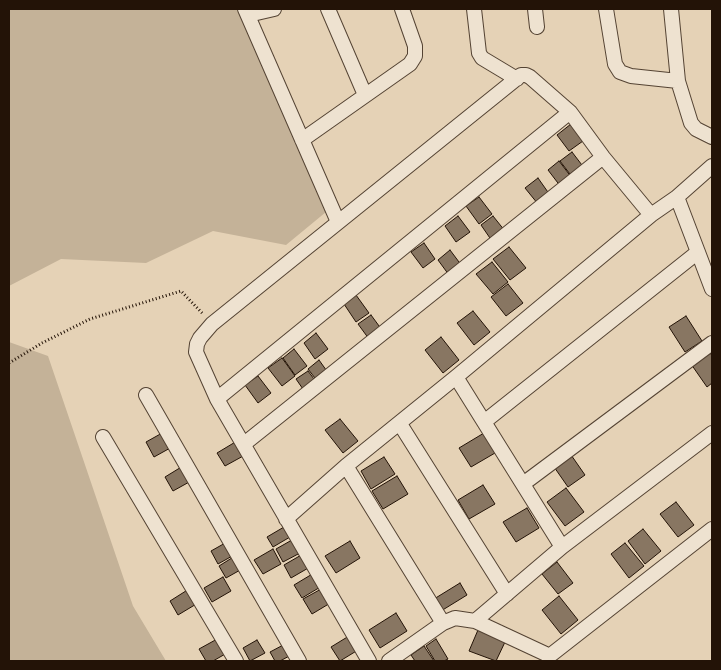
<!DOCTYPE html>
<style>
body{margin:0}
#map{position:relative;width:721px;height:670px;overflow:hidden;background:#e5d2b6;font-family:"Old Standard TT",serif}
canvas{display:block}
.frame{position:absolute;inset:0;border:10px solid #231307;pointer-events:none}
</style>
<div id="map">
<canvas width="721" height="670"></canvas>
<div class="frame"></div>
</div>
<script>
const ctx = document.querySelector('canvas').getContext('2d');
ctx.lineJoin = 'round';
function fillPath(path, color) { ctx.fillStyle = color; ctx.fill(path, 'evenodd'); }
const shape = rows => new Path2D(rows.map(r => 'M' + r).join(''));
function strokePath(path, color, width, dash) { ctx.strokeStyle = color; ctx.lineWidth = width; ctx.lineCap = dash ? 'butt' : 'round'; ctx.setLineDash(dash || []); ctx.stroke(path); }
const green = shape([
 [9,9,237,9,326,212,286,245,213,231,146,263,61,259,9,286],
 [9,342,48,356,133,606,166,661,9,661]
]);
const building = shape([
 [571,124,583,141,569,151,557,135,571,124],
 [572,152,585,169,573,178,560,161,572,152],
 [559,161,572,178,561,187,548,170,559,161],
 [538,178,550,195,538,204,525,188,538,178],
 [479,197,492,214,479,224,466,206,479,197],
 [458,216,470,232,456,242,445,226,458,216],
 [493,216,505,231,492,241,481,225,493,216],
 [424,243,435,259,423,268,411,252,424,243],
 [509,247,526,268,510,280,493,259,509,247],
 [450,250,462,266,449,275,438,260,450,250],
 [492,262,508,282,493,294,476,274,492,262],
 [508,284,523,303,506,316,491,297,508,284],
 [356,295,369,313,356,322,344,304,356,295],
 [473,311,490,332,474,345,457,323,473,311],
 [371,315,382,330,369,339,358,324,371,315],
 [686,316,702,341,685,352,669,327,686,316],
 [316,333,328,349,315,359,304,343,316,333],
 [441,337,459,360,443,373,425,350,441,337],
 [294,349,307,366,295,375,283,358,294,349],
 [710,352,712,356,712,383,707,387,691,364,710,352],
 [282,358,295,376,282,386,268,368,282,358],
 [319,360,329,374,318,382,308,369,319,360],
 [308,371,317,383,305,392,296,379,308,371],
 [258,376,271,393,258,403,245,385,258,376],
 [340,419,358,441,343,453,325,430,340,419],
 [164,432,172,447,154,457,146,442,164,432],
 [484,433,495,453,471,467,459,448,484,433],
 [237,441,245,455,225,466,217,453,237,441],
 [569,452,585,475,568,487,552,464,569,452],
 [384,457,395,474,371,489,361,471,384,457],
 [183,466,191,481,173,491,165,477,183,466],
 [397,476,408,494,383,509,372,491,397,476],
 [483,485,495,504,469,519,458,500,483,485],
 [566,488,584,512,565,526,547,502,566,488],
 [676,502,694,525,678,537,660,514,676,502],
 [527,508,539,528,516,542,503,522,527,508],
 [284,527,290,537,273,547,267,537,284,527],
 [643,529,661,551,645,564,628,541,643,529],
 [292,540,300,553,283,562,276,549,292,540],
 [350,541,360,558,336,573,325,556,350,541],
 [227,542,234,555,218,564,211,551,227,542],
 [625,543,644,566,629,578,611,554,625,543],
 [273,549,281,564,263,574,254,560,273,549],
 [303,554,310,567,291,578,284,565,303,554],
 [235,556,242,569,226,578,219,566,235,556],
 [557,562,573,583,558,594,542,574,557,562],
 [314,573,322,586,302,598,294,585,314,573],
 [223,577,231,591,212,602,204,588,223,577],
 [460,583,467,595,441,611,434,599,460,583],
 [323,588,332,602,312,614,303,599,323,588],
 [189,589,198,603,178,615,170,601,189,589],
 [559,596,578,620,561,634,542,610,559,596],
 [396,613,407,631,380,648,369,630,396,613],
 [478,630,505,642,496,661,469,651,478,630],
 [349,636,358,650,340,661,331,647,349,636],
 [219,638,227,653,213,661,206,661,199,649,219,638],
 [436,639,448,659,444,661,435,661,426,646,436,639],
 [257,640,265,653,250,661,243,648,257,640],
 [287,643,293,654,280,661,275,661,270,652,287,643],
 [424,646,434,661,415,661,411,655,424,646]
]);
const path = shape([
 [9,363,42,343,90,319,181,291,203,314]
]);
const street = shape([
 [245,9,338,222],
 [328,9,365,95],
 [474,9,479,53,482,58,517,79],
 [535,9,537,27],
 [606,9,615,64,620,72,631,76,678,81,691,123,696,129,712,137],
 [671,9,678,81],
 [248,15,274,9],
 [302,140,410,64,415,56,415,46,402,9],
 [712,166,677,197,712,289],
 [456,377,562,547],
 [146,395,299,661],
 [217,399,570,112],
 [484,422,698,252],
 [400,424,507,594],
 [103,437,236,661],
 [244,444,603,157],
 [346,466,443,623],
 [523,484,712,343],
 [286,519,346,466,456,377,651,215],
 [475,621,562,547,712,433],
 [369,661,217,399,196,352,197,344,200,338,212,324,521,75,526,75,530,77,570,112,603,157,651,215,677,197],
 [389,661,443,623,455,618,475,621,548,655,552,654,712,529]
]);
fillPath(green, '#c4b298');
fillPath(building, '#887662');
strokePath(building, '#231307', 1);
strokePath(street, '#544333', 16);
strokePath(path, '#231307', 3, [1, 2.5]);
strokePath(street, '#eee2d0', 14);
</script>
